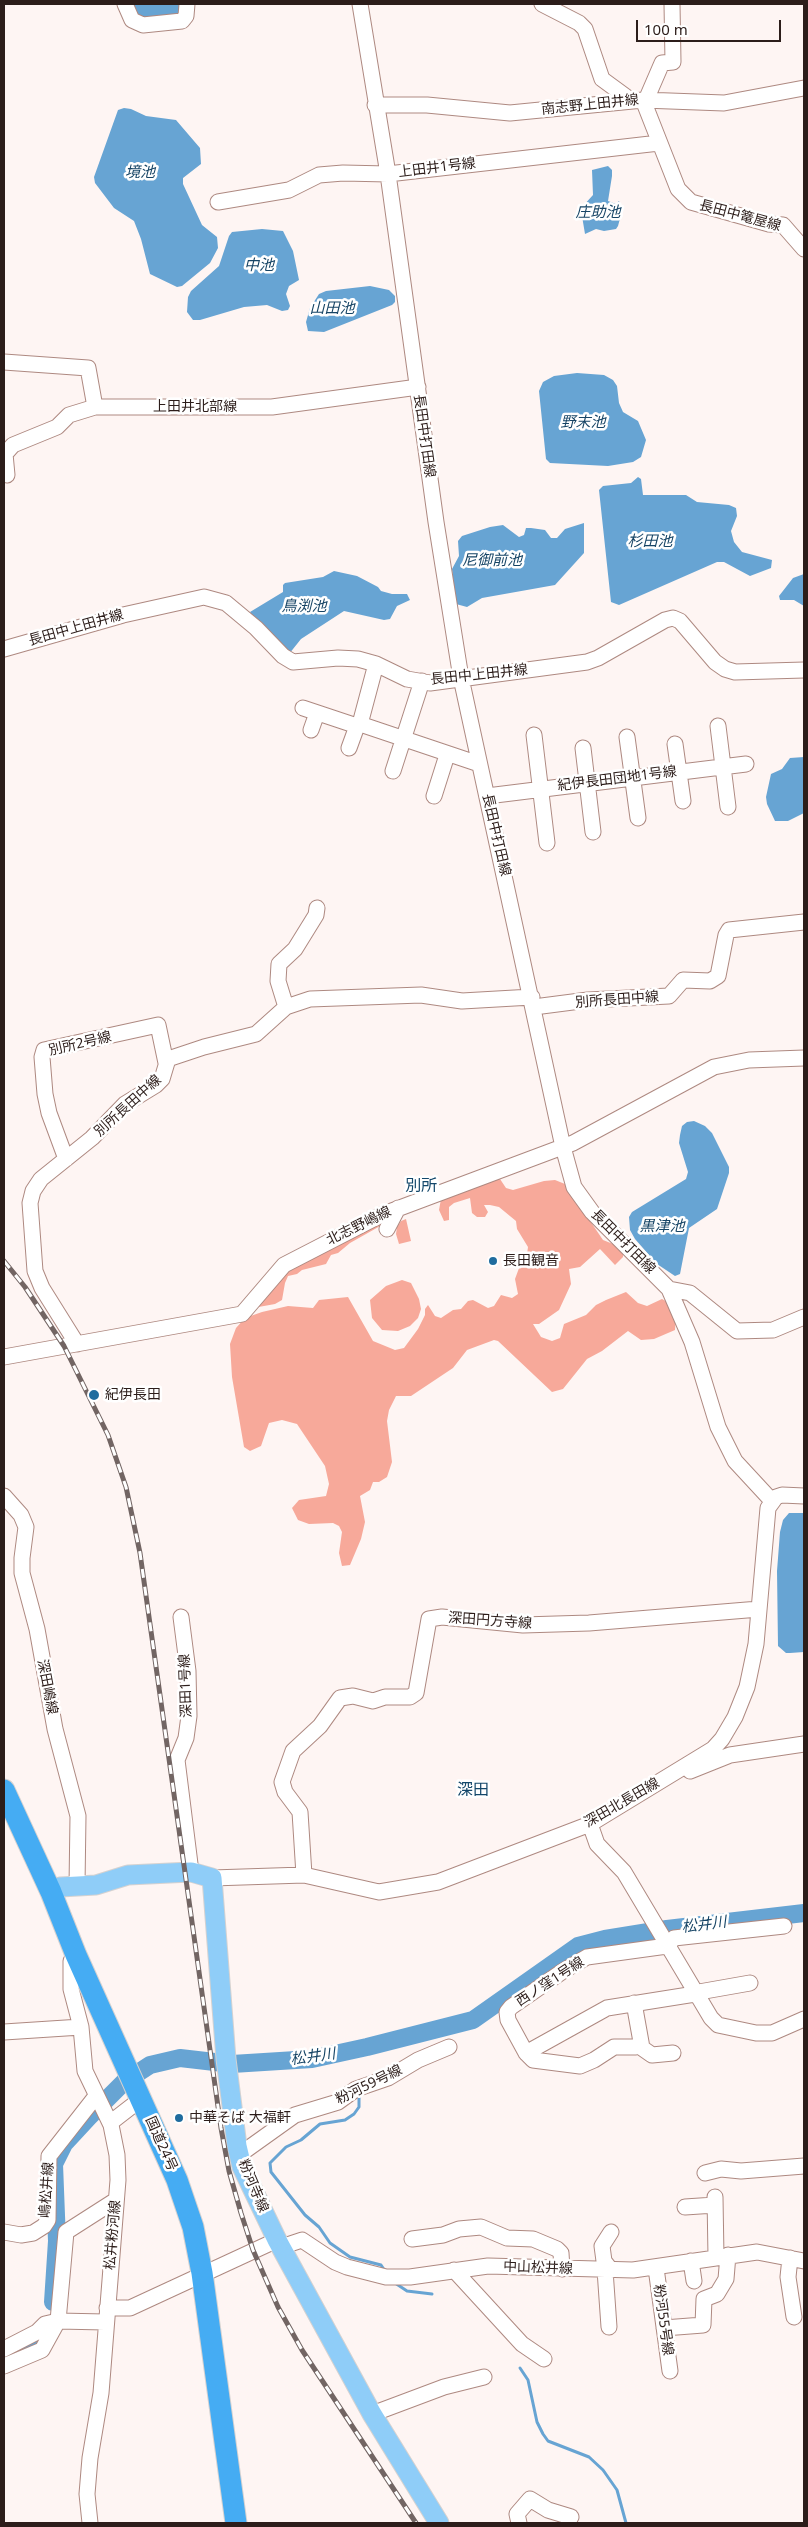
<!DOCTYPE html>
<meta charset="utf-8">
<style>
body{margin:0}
#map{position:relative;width:808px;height:2527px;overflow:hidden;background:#fef5f3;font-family:"Noto Sans",sans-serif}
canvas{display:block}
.frame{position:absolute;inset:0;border:5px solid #2c1d1a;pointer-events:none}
.scale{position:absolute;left:636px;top:20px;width:145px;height:22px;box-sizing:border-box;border:2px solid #2c1d1a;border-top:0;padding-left:6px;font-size:15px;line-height:18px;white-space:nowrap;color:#2c1d1a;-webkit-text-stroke:4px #fff;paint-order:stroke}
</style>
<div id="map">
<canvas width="808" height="2527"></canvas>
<div class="frame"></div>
<div class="scale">100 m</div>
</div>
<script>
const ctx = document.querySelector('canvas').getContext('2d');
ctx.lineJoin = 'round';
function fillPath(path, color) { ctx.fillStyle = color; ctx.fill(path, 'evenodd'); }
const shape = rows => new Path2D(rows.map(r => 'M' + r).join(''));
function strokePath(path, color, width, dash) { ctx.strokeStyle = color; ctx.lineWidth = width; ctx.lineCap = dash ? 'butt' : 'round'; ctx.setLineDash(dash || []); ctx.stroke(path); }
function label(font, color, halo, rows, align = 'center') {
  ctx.font = font + ' "Noto Sans","Noto Sans JP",sans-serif'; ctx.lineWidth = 5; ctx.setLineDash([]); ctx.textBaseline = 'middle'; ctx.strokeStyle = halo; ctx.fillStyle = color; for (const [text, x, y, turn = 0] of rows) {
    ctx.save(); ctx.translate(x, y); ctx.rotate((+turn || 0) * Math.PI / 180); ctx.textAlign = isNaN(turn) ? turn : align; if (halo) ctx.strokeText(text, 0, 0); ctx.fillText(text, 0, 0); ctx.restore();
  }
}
const forest = shape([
 [500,1179,506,1188,513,1190,544,1181,555,1180,565,1184,603,1240,618,1246,623,1252,623,1257,615,1265,600,1249,580,1267,569,1269,571,1284,559,1310,539,1324,533,1324,541,1337,552,1341,560,1338,564,1324,586,1315,596,1305,606,1300,626,1292,638,1303,647,1306,662,1299,671,1304,676,1315,675,1330,654,1339,641,1340,628,1331,602,1351,587,1359,563,1389,552,1392,498,1341,494,1340,467,1350,453,1368,411,1396,396,1396,389,1410,387,1421,392,1462,387,1477,379,1482,373,1482,370,1490,360,1496,365,1522,361,1539,350,1565,342,1566,339,1553,342,1532,339,1526,333,1523,309,1524,298,1520,292,1508,299,1500,326,1496,329,1484,325,1466,297,1424,282,1420,269,1423,261,1446,250,1451,244,1447,232,1377,230,1344,236,1328,245,1318,262,1312,288,1306,313,1308,319,1300,348,1297,373,1341,395,1350,404,1348,418,1329,425,1315,425,1309,428,1305,435,1316,441,1318,453,1310,461,1309,468,1301,473,1300,488,1308,494,1306,501,1295,512,1298,518,1294,515,1279,522,1260,527,1254,528,1247,517,1229,516,1221,499,1207,490,1205,484,1205,488,1212,485,1217,477,1217,472,1213,470,1198,454,1203,449,1207,449,1220,444,1221,439,1210,441,1199,488,1181],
 [406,1219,411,1241,399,1244,396,1234,397,1227,401,1221],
 [382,1221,382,1225,350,1243,338,1253,331,1255,326,1264,302,1270,297,1274,288,1276,285,1283,282,1300,275,1304,253,1308,277,1277],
 [402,1280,411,1283,419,1299,421,1309,418,1318,410,1326,398,1331,382,1330,372,1318,370,1300,386,1286]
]);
const water = shape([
 [128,4,184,4,183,15,137,20],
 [124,108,131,109,146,116,176,120,200,148,201,164,183,178,183,184,202,225,217,237,218,248,210,263,182,286,177,287,150,274,141,239,134,221,114,208,95,183,94,177,118,110],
 [608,166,612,170,612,176,608,201,616,204,619,201,622,211,618,226,616,229,604,231,596,229,585,234,581,210,583,206,593,195,592,170],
 [262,229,283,231,293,251,299,280,289,286,286,294,290,306,288,310,282,311,267,305,244,307,200,320,193,320,187,312,188,297,191,291,219,266,229,236,232,232],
 [370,286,389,290,395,296,395,302,392,305,324,332,308,331,306,322,310,308,319,294,326,291],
 [577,373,604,375,613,380,617,386,619,403,623,412,638,421,646,440,641,457,633,462,608,466,550,463,546,459,539,391,543,382,554,376],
 [638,477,641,479,643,495,686,495,697,502,729,505,736,508,737,516,731,531,734,542,742,552,772,560,771,568,750,576,724,562,717,562,619,605,611,602,599,490,603,486,631,483],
 [584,523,584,553,555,585,482,598,467,607,456,604,452,569,459,556,458,541,462,536,490,527,503,525,519,537,524,535,526,528,531,528,545,530,551,538,557,538,565,529],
 [334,571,357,576,378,587,381,591,392,594,407,594,410,600,397,606,390,619,384,620,344,611,301,639,289,654,256,622,250,612,283,592,283,585,285,583,323,577],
 [804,574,804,606,794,600,780,600,779,596,793,578],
 [804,757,804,813,788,821,775,821,767,804,766,797,771,774,782,769,790,758],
 [694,1121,705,1126,712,1133,729,1167,729,1173,717,1209,689,1228,680,1274,675,1276,657,1264,635,1239,630,1230,629,1217,632,1212,686,1179,688,1172,679,1143,680,1135,682,1126,687,1122],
 [789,1513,804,1513,804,1652,790,1653,786,1653,778,1646,777,1571,780,1532,783,1520]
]);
const stream = shape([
 [359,2092,359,2107,354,2114,345,2120,320,2124,301,2140,286,2147,270,2163,271,2172,305,2215,319,2227,330,2243,350,2257,381,2265,385,2271],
 [395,2283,407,2291,432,2294],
 [520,2368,528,2380,537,2422,543,2434,548,2441,589,2457,603,2470,617,2490,626,2523]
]);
const river = shape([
 [53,2302,57,2241,54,2164,64,2144,89,2117,124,2082,150,2065,180,2058,232,2064,312,2059,367,2047,473,2020,578,1946,605,1939,667,1929,804,1913],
 [4,2355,26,2346,43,2334,46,2330]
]);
const minor = shape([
 [125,4,132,20,143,25,182,21,186,16,187,4],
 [360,4,388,174,436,522,461,678,563,1147,574,1187,592,1212,669,1289,692,1342,718,1427,735,1461,772,1501],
 [542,4,579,23,585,29,602,79,632,101],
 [643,100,678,189,691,202,769,224,783,225,804,249],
 [646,100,662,63,673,62,672,4],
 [375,105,427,105,510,113,643,100,724,103,804,88],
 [218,202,289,190,319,175,343,173,388,174,659,143],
 [4,362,88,368,95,407,272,407,418,387],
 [7,475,5,454,13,445,57,427,69,415,95,407],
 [4,649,123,615,204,597,226,603,256,628,283,656,293,662,338,658,358,659,376,664,407,679,430,683,587,662,598,658,665,620,673,618,680,621,715,662,725,669,735,672,804,670],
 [303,708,357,726,360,724,479,764],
 [360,724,376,664],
 [718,726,728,807],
 [311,730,317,713],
 [534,735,547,843],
 [627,737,638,818],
 [675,744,683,801],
 [349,748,357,726],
 [583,748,593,832],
 [393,771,422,681],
 [434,796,447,755],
 [487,796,746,764],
 [286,1007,278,981,279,964,295,949,316,915,317,908],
 [534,1007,588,1000,669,996,683,980,710,981,718,976,726,935,729,930,804,922],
 [66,1159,49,1113,45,1094,42,1057,44,1050,158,1025,166,1063],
 [387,1229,398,1208],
 [669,1289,690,1293,737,1331,773,1330,804,1317],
 [77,1344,42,1288,35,1271,30,1203,33,1191,41,1179,92,1138,125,1104,156,1085,162,1079,168,1059,204,1047,256,1034,286,1007,310,999,421,995,462,1001,532,997],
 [4,1357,242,1314,284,1265,381,1215,573,1143,714,1067,749,1060,804,1058],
 [4,1496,21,1515,26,1527,22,1558,22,1573,37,1629,55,1729,78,1816,77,1886],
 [181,1617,188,1671,189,1716,186,1738,177,1760,191,1872],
 [690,1771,730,1755,804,1744],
 [590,1824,597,1844,624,1872,711,2018,718,2025,756,2033,772,2033,804,2019],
 [304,1875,300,1812,285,1792,282,1782,293,1751,320,1726,340,1698,353,1696,373,1701,385,1697,410,1697,416,1693,429,1619,442,1617,523,1625,589,1623,759,1609],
 [212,1878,304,1875,379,1892,438,1882,590,1824,713,1749,722,1739,735,1717,747,1687,756,1644,768,1508,776,1497,782,1495,804,1496],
 [76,1955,71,1961,71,1989,81,2027,85,2071,111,2125,117,2155,118,2180,101,2393,90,2458,87,2494,90,2523],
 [750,1983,699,1992,695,1994,607,2008,526,2053,508,2020,507,2012,511,2007,563,1971,587,1957,667,1946,674,1938,784,1926],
 [4,2032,81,2027],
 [641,2042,642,2048,652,2055,673,2053],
 [526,2053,533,2060,580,2066,594,2060,614,2047,636,2047,641,2042,634,2003],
 [110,2123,141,2099],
 [239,2155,295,2115,338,2102,356,2089,388,2078,418,2060,449,2047],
 [705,2173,721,2169,741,2171,804,2166],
 [715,2197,716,2257],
 [685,2207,715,2205],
 [4,2232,21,2235,33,2233,44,2226,48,2220,49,2156,96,2096],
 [611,2232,602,2246,604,2261,611,2270],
 [412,2239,443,2235,459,2229,481,2227,507,2238,533,2239,557,2249,561,2253,562,2269],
 [281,2247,302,2240,335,2262,347,2267,386,2277,410,2277,488,2266,633,2270,757,2252,804,2261],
 [790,2258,788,2277,794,2317],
 [691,2261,694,2281],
 [656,2268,670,2371],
 [454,2270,522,2344,544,2359],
 [605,2270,609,2327],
 [107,2308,130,2308,277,2240],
 [664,2328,703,2325,704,2299,717,2294,726,2279,728,2255],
 [4,2349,37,2332,45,2324,58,2321,66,2232,116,2200],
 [4,2366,42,2350,58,2321,105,2322],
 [372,2414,444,2387,484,2377],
 [519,2523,517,2514,530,2499,548,2510,571,2517]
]);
const major = shape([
 [51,1892,60,1887,96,1885,128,1875,191,1872,212,1878,226,2059,237,2146,242,2167,277,2240,372,2414,439,2523]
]);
const highway = shape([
 [4,1790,51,1892,76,1955,177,2180,193,2227,202,2273,236,2523]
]);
const rail = shape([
 [4,1261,25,1287,64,1346,108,1435,126,1487,140,1553,221,2128,229,2171,241,2213,253,2250,278,2307,302,2350,416,2523]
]);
const markers = [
 [493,1261,5,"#206c9e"],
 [94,1395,6,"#206c9e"],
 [179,2118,5,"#206c9e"]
];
const streetNames = [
 ["南志野上田井線",590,105,-6],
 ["上田井1号線",437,168,-7],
 ["長田中篭屋線",740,216,15],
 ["上田井北部線",195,407],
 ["長田中打田線",424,436,82],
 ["長田中上田井線",76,628,-16],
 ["長田中上田井線",479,675,-6],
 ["紀伊長田団地1号線",617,779,-7],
 ["長田中打田線",496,835,77],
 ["別所長田中線",617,1000,-4],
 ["別所2号線",80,1044,-13],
 ["別所長田中線",128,1106,-42],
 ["北志野嶋線",359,1226,-26],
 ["長田中打田線",623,1242,45],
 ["深田円方寺線",490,1621,4],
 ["深田1号線",186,1686,-92],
 ["深田嶋線",47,1687,79],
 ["深田北長田線",622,1803,-30],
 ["西ノ窪1号線",550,1982,-33],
 ["粉河59号線",369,2085,-26],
 ["国道24号",161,2144,66],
 ["粉河寺線",253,2186,67],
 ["嶋松井線",47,2190,-86],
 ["松井粉河線",113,2235,-85],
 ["中山松井線",538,2268,2],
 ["粉河55号線",663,2320,82]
];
const poiNames = [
 ["長田観音",503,1261],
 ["紀伊長田",105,1395],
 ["中華そば 大福軒",189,2118]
];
const waterNames = [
 ["境池",140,173],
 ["庄助池",598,213],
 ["中池",259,266],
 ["山田池",332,309],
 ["野末池",583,423],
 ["杉田池",650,542],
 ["尼御前池",492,561],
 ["鳥渕池",304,607],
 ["黒津池",662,1227],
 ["松井川",704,1925,-7],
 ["松井川",313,2057,-8]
];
const quarterNames = [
 ["別所",421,1186],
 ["深田",473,1790]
];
fillPath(forest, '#f7a99a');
fillPath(water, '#67a4d3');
strokePath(stream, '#67a4d3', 3);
strokePath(river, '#67a4d3', 18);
strokePath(minor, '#ae8981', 17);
strokePath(major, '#d5d2d1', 21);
strokePath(highway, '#d5d2d1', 23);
strokePath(minor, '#fff', 15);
strokePath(major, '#8fcdf8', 19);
strokePath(highway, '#45acf3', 21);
strokePath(rail, '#726563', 5);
strokePath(rail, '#fff', 3, [9]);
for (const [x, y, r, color] of markers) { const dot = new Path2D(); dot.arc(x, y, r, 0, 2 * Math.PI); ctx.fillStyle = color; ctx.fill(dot); strokePath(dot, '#fff', 2); }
label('14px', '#2c1d1a', '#fff', streetNames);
label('14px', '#2c1d1a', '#fff', poiNames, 'left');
label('italic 15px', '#164465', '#fff', waterNames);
label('16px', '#13476a', '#fff', quarterNames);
</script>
